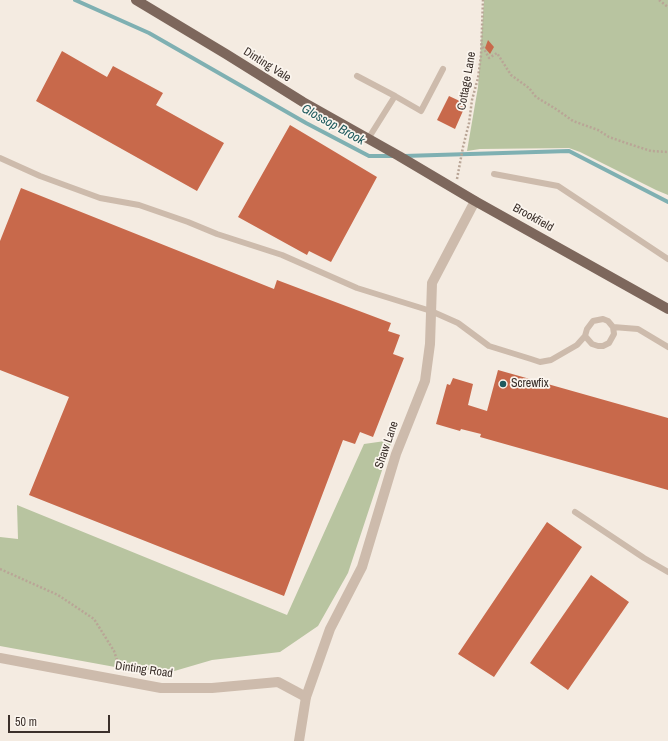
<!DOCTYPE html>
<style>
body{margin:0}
#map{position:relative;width:668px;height:741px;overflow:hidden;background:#f4ebe1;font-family:"Archivo Narrow",sans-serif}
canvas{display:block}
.scale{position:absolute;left:8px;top:715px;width:102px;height:18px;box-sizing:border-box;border:2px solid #3b302b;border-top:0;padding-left:5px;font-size:12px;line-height:14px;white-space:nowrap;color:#3b302b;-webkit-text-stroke:3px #fbf5ee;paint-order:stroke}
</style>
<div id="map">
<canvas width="668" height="741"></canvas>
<div class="scale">50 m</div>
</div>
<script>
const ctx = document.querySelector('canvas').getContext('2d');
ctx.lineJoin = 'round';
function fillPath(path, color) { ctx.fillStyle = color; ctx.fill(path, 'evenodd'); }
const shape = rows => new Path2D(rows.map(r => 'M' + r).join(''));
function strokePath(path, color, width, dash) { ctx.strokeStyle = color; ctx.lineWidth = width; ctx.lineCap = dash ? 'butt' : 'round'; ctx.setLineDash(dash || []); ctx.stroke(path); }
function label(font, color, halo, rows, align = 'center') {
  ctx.font = font + ' "Archivo Narrow",sans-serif'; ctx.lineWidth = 3.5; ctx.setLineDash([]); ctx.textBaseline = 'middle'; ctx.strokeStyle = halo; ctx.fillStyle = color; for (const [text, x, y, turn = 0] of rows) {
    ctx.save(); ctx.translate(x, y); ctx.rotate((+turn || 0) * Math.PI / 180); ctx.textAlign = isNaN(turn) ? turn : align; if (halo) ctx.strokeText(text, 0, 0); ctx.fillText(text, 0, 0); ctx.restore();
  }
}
const green = shape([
 [484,0,668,0,668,195,656,190,580,152,569,148,480,149,467,151,478,87],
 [392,440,348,573,318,626,280,652,212,660,171,672,115,667,0,646,0,537,18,539,17,505,287,615,364,444]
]);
const stream = shape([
 [75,0,149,33,306,123,369,156,393,156],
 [404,156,569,151,668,202]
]);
const building = shape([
 [488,40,494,47,490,54,485,48],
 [62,51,107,77,113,66,163,93,156,105,224,143,197,191,36,101],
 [449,96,466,104,455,129,437,120],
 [290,125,377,177,331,262,309,251,307,255,238,217],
 [21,188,274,289,277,280,391,323,388,331,400,335,393,354,404,358,373,437,360,432,355,444,343,440,284,596,29,495,69,397,0,370,0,241],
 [498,370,668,418,668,490,480,437,481,434,461,429,460,431,436,424,447,384,450,385,453,378,473,384,468,405,487,411],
 [547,522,582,547,494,677,458,654],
 [591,575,629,602,568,690,530,663]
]);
const path = shape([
 [659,0,668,7],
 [481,43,489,58,497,53,511,75,529,88,536,97,556,109,573,121,598,130,609,137,629,144,651,151,668,152],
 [457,179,463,147,469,123,472,100,478,78,481,55,483,0],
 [0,569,58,595,94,619,114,651,120,669]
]);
const service = shape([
 [357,76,395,96],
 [368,139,395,96,421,111,443,69],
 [0,158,40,176,100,198,139,205,188,222,217,234,282,255,357,288,431,311,458,323,489,346,531,359,540,362,551,360,577,345,585,336,587,329,593,321,603,319,608,321,613,327,614,334,609,343,603,346,598,346,592,344,585,336],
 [494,174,558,186,668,259],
 [613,327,638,329,668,347],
 [575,512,644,558,668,572]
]);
const minor = shape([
 [299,741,306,697]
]);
const tertiary = shape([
 [0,658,161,688,212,688,278,682,306,697,330,629,362,567,396,454,425,381,430,344,432,283,475,201]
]);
const primary = shape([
 [136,0,226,54,303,102,399,156,475,201,668,309]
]);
const markers = [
 [503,384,4,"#1f5a5e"]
];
const streetNames = [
 ["Dinting Vale",267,65,32],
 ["Cottage Lane",467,81,-80],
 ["Brookfield",533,218,29],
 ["Shaw Lane",387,445,-71],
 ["Dinting Road",144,670,8]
];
const poiNames = [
 ["Screwfix",511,384]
];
const waterNames = [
 ["Glossop Brook",333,125,29]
];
fillPath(green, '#b8c4a0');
strokePath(stream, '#7fb0b2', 4);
fillPath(building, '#c8694b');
strokePath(path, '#b9a596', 2.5, [2, 2]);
strokePath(service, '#cdbbac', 6);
strokePath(minor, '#cdbbac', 10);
strokePath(tertiary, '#cdbbac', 10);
strokePath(primary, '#7d675c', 10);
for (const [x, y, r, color] of markers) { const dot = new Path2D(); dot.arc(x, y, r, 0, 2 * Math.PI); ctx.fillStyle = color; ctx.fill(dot); strokePath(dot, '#fbf5ee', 1.5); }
label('12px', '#3b302b', '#fbf5ee', streetNames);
label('12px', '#3b302b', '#fbf5ee', poiNames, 'left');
label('italic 13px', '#1f5a5e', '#fbf5ee', waterNames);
</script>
